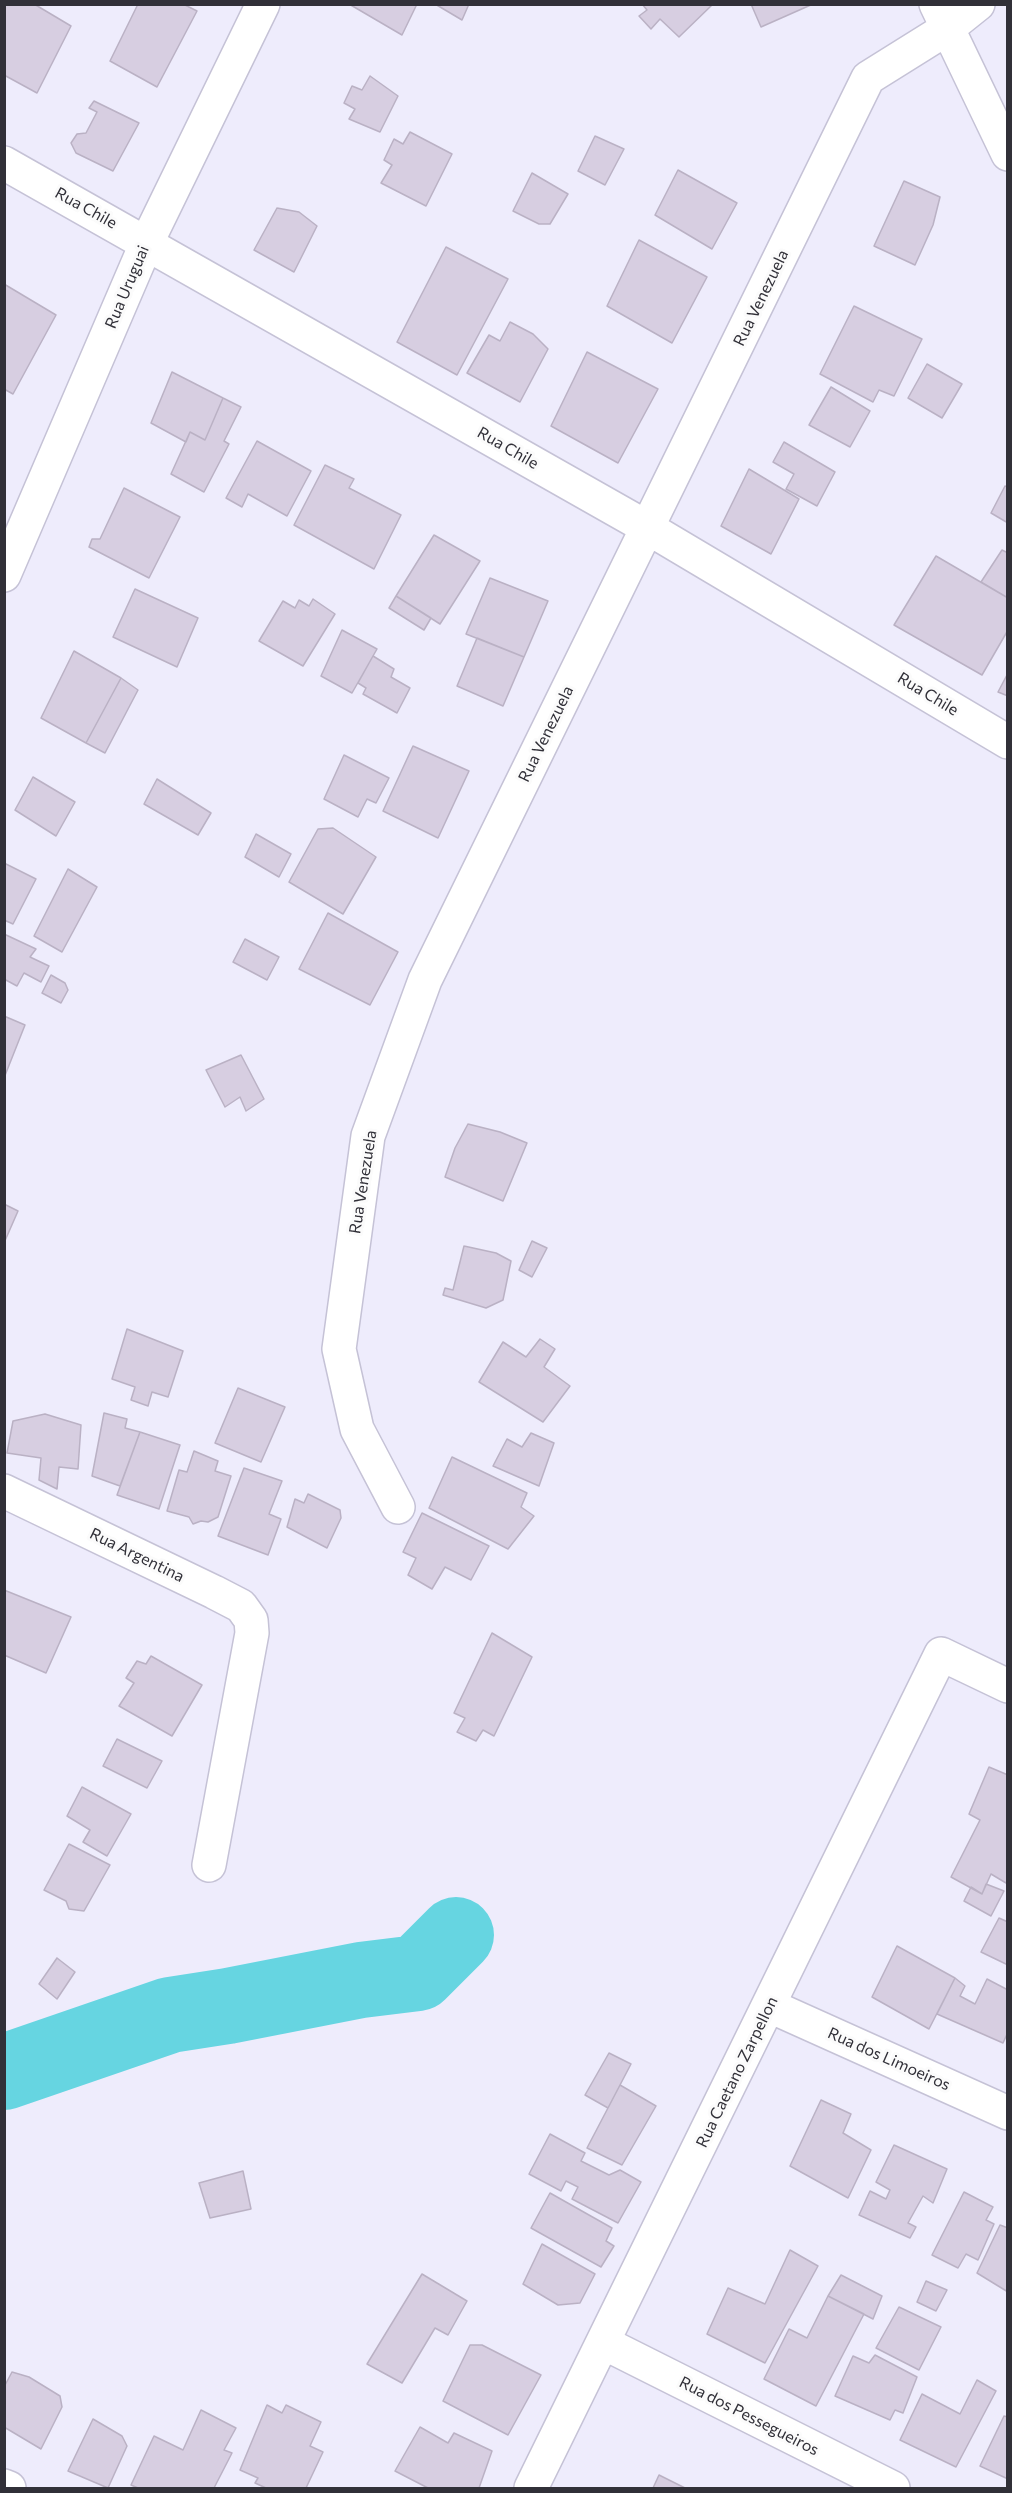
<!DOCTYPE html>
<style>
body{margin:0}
#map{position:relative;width:1012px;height:2493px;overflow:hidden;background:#eeecfc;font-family:Commissioner,sans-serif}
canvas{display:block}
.frame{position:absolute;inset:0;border:6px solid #313038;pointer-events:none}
</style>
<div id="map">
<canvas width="1012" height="2493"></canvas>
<div class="frame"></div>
</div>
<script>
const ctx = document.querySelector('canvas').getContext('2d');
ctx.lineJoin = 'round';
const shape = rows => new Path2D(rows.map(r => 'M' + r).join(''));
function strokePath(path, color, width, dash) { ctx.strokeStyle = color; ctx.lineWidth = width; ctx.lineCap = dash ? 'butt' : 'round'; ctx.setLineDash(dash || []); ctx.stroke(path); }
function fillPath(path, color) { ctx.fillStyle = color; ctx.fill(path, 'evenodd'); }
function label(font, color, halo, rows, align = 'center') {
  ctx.font = font + ' Commissioner,sans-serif'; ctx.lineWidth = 6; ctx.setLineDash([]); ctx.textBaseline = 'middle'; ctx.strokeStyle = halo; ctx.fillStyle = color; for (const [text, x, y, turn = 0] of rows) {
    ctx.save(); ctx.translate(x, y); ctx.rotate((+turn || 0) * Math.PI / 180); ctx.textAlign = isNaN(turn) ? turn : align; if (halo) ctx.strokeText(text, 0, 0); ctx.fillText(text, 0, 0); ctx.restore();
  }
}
const river = shape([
 [4,2072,170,2015,228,2006,361,1980,418,1973,456,1935]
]);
const building = shape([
 [4,4,34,4,71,26,37,93,4,75,4,4],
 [138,4,183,4,197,11,157,87,110,61,138,4],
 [349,4,417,4,402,35,349,4],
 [435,4,469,4,462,20,435,4],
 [642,4,712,4,712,5,679,37,660,19,651,29,639,16,647,10,642,4],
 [751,4,813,4,761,27,751,4],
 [370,76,398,96,380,132,349,119,355,109,344,103,352,86,362,90,370,76],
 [94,101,139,123,113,171,76,153,71,143,77,134,86,133,97,112,89,108,94,101],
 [410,132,452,154,426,206,381,183,392,165,384,160,394,139,403,144,410,132],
 [595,136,624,149,605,185,578,171,595,136],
 [678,170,737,203,712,249,655,215,678,170],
 [532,173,568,194,550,224,539,224,513,211,532,173],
 [904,181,940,197,933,225,915,265,874,246,904,181],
 [277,208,299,212,317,226,294,272,254,250,277,208],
 [639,240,707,277,672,343,607,306,639,240],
 [446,247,508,279,457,375,397,342,446,247],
 [4,284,56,315,13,394,4,389,4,284],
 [854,306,922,339,894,396,879,390,873,402,820,374,854,306],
 [510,322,533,334,548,349,520,402,467,373,489,335,500,341,510,322],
 [587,352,658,389,618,463,551,426,587,352],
 [927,364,962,384,942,418,908,398,927,364],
 [172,372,223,398,205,440,190,432,186,442,151,423,172,372],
 [831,387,870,411,850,447,809,425,831,387],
 [223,398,241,407,224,441,229,444,204,492,171,474,190,432,205,440,223,398],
 [257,441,311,471,287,516,248,494,242,507,226,498,257,441],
 [784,442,835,472,817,506,786,489,794,474,773,462,784,442],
 [325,465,354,479,349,488,401,515,374,569,294,525,325,465],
 [749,469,799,499,771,554,721,526,749,469],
 [1005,486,1008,487,1008,523,991,513,1005,486],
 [124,488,180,517,149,578,89,547,92,539,100,539,124,488],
 [434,535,480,561,440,624,396,596,434,535],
 [1002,550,1008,553,1008,598,981,582,1002,550],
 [936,556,1008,598,1008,630,982,675,894,625,936,556],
 [490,578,548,601,524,657,466,634,490,578],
 [135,589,198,618,177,667,113,637,135,589],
 [396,596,431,618,424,630,389,608,396,596],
 [313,599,335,614,303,666,259,641,283,601,295,608,299,600,309,606,313,599],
 [342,630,377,649,352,693,321,676,342,630],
 [477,638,524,657,503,706,457,686,477,638],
 [74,651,121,678,86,743,41,718,74,651],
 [373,656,394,669,391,677,410,688,397,713,363,694,366,688,358,683,373,656],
 [1008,673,1008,696,998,692,1008,673],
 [121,678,138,690,105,753,86,743,121,678],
 [413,746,469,771,438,838,383,811,413,746],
 [344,755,389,778,376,803,367,799,358,817,324,799,344,755],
 [33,777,75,802,56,836,15,810,33,777],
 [157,779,211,813,198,835,144,804,157,779],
 [333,828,376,857,343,914,289,882,318,829,333,828],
 [256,834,291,854,279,877,245,857,256,834],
 [4,863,36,879,13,924,4,920,4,863],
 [68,869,97,887,62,952,34,936,68,869],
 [328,913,398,952,370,1005,299,969,328,913],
 [4,934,36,949,30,957,49,966,41,982,24,973,17,986,4,979,4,934],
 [245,939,279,957,267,980,233,962,245,939],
 [51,975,65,983,68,990,61,1003,42,993,51,975],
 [4,1016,25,1025,4,1078,4,1016],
 [241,1055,264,1099,246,1111,240,1097,225,1107,206,1070,241,1055],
 [468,1124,500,1132,527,1143,503,1201,445,1177,455,1148,468,1124],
 [4,1204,18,1211,4,1243,4,1204],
 [532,1241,547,1248,532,1277,519,1270,532,1241],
 [464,1246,496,1253,511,1261,503,1300,486,1308,443,1295,445,1288,453,1290,464,1246],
 [127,1329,183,1351,168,1397,152,1392,148,1406,131,1400,135,1387,112,1379,127,1329],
 [540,1339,555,1349,544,1367,570,1386,543,1422,479,1382,503,1342,526,1357,540,1339],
 [238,1388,285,1407,261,1462,215,1443,238,1388],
 [104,1413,127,1419,125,1428,140,1432,120,1486,92,1476,104,1413],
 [45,1414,81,1425,78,1469,59,1467,57,1489,39,1480,41,1458,7,1453,13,1421,45,1414],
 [140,1432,180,1445,159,1509,117,1495,140,1432],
 [531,1433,554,1443,539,1486,493,1466,507,1439,522,1447,531,1433],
 [194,1451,218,1461,215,1471,231,1476,218,1517,208,1522,201,1521,193,1524,189,1517,167,1511,179,1470,187,1472,194,1451],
 [452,1457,527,1493,521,1507,534,1516,508,1549,429,1508,452,1457],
 [244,1468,282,1481,269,1514,281,1519,268,1555,218,1536,244,1468],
 [308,1494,340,1510,341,1518,327,1548,287,1527,295,1499,304,1503,308,1494],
 [422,1513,489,1546,471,1580,445,1567,432,1589,408,1575,416,1558,403,1552,422,1513],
 [4,1590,71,1617,46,1673,4,1655,4,1590],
 [492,1633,532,1657,494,1736,483,1730,476,1741,457,1732,465,1718,454,1713,492,1633],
 [151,1656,202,1685,172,1736,119,1706,134,1683,126,1678,137,1661,146,1664,151,1656],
 [117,1739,162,1761,147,1788,103,1766,117,1739],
 [989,1767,1008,1775,1008,1879,1006,1883,991,1874,982,1894,951,1877,980,1820,969,1814,989,1767],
 [82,1787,131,1814,107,1856,83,1842,90,1830,67,1816,82,1787],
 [69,1844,110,1865,84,1911,69,1909,66,1901,44,1890,69,1844],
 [986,1884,1004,1891,991,1916,964,1901,971,1887,982,1894,986,1884],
 [999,1918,1008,1922,1008,1965,981,1952,999,1918],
 [897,1946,955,1978,929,2029,872,1997,897,1946],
 [57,1958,75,1972,57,1999,39,1984,57,1958],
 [955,1978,965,1986,960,1996,975,2004,987,1979,1008,1990,1008,2032,1003,2043,937,2014,955,1978],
 [609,2053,631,2064,608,2108,585,2095,609,2053],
 [620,2085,656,2106,622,2165,587,2148,620,2085],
 [821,2100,851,2114,843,2133,871,2150,848,2198,790,2166,821,2100],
 [550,2134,585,2153,581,2161,609,2175,620,2170,641,2182,618,2223,572,2199,578,2187,566,2181,561,2191,529,2174,550,2134],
 [894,2145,947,2169,933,2203,923,2196,908,2223,916,2227,910,2238,859,2215,870,2191,886,2199,890,2190,876,2182,894,2145],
 [243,2171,251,2209,210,2218,199,2183,243,2171],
 [964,2192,993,2207,986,2220,994,2224,978,2260,966,2254,958,2268,932,2255,964,2192],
 [550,2193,612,2228,606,2241,614,2246,601,2267,531,2228,550,2193],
 [1000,2225,1008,2228,1008,2292,977,2273,1000,2225],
 [542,2244,595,2274,580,2303,558,2305,523,2284,542,2244],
 [790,2250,818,2266,765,2363,707,2334,728,2288,765,2304,790,2250],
 [422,2274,467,2301,448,2335,435,2328,402,2383,367,2364,422,2274],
 [841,2275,882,2296,873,2319,828,2296,841,2275],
 [926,2281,947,2290,936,2311,917,2302,926,2281],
 [828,2296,864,2314,816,2406,764,2379,789,2329,807,2338,828,2296],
 [899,2307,941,2327,919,2370,876,2348,899,2307],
 [470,2345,482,2345,541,2375,508,2435,443,2401,470,2345],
 [875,2355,917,2377,903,2413,895,2410,890,2420,835,2396,853,2356,869,2363,875,2355],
 [12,2372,29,2377,60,2396,62,2407,41,2449,4,2427,4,2387,12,2372],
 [977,2380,996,2391,956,2467,900,2440,922,2394,960,2414,977,2380],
 [267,2405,282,2413,286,2405,321,2422,310,2446,323,2452,306,2488,266,2488,255,2483,258,2478,240,2470,267,2405],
 [201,2410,236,2428,224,2450,232,2453,214,2488,138,2488,131,2485,154,2436,183,2450,201,2410],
 [1004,2416,1008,2417,1008,2479,980,2466,1004,2416],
 [93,2419,122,2436,127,2446,108,2488,68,2471,93,2419],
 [420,2427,448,2443,454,2433,492,2451,479,2488,428,2488,395,2471,420,2427],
 [659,2475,685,2488,653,2488,659,2475]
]);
const minor = shape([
 [936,4,1008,154],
 [4,163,648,528,1008,742],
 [4,575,147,242,263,4],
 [4,1491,214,1592,241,1606,251,1620,252,1633,209,1865],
 [398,1507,357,1429,339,1349,368,1136,425,980,868,78,948,28,978,4],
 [770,2006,1008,2113],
 [604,2343,893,2488],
 [4,2486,9,2488],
 [531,2488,941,1654,1008,1686]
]);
const streetNames = [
 ["Rua Chile",86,208,29],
 ["Rua Uruguai",127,287,-67],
 ["Rua Venezuela",761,298,-64],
 ["Rua Chile",508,448,30],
 ["Rua Chile",928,694,31],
 ["Rua Venezuela",546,734,-64],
 ["Rua Venezuela",363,1182,-81],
 ["Rua Argentina",137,1555,26],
 ["Rua dos Limoeiros",889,2059,24],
 ["Rua Caetano Zarpellon",737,2072,-64],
 ["Rua dos Pessegueiros",749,2416,27]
];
strokePath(river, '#66d5e1', 76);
fillPath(building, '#d7cee1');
strokePath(building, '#bab1c4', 1.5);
strokePath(minor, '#c5c2d6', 36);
strokePath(minor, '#fff', 33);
label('16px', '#313038', '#fbfbfb', streetNames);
</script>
